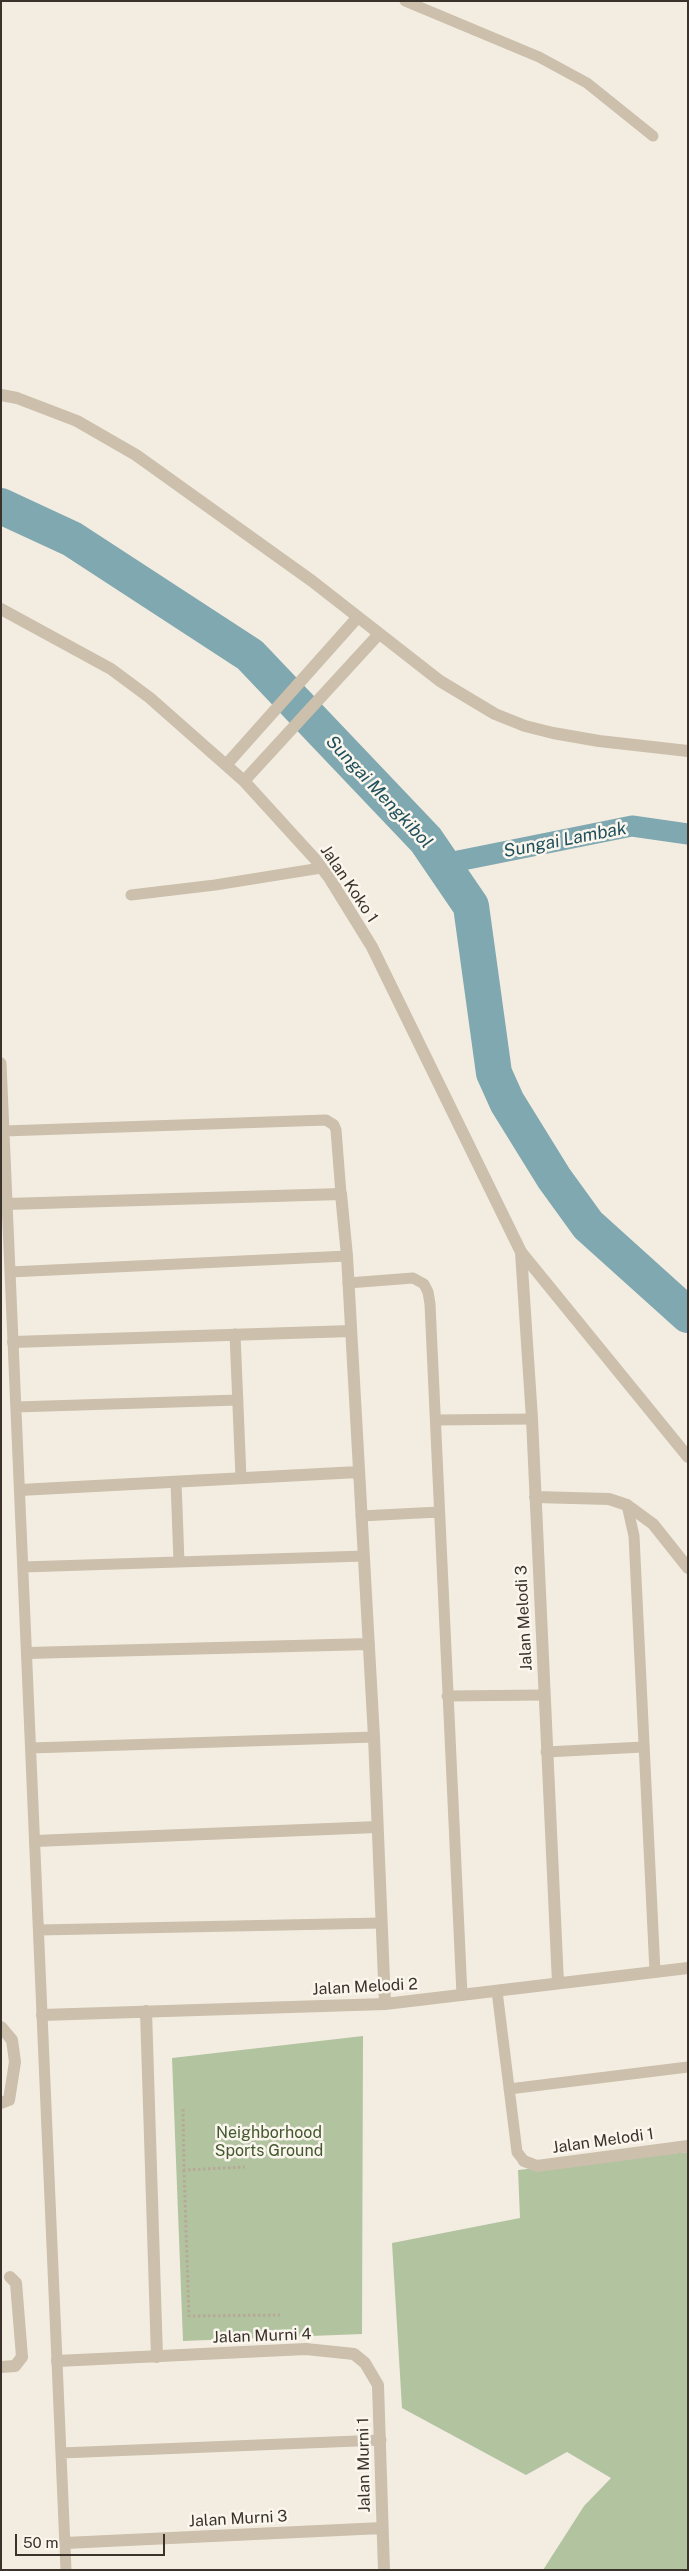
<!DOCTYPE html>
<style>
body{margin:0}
#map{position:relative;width:689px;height:2571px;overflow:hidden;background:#f3ede1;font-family:"Public Sans",sans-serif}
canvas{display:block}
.frame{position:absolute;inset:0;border:2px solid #3a322b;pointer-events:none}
.scale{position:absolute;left:15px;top:2534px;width:150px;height:22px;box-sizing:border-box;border:2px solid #3a322b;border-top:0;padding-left:6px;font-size:15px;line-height:18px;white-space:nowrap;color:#3a322b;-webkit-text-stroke:4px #faf6ed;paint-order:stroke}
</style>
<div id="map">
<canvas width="689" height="2571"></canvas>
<div class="frame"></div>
<div class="scale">50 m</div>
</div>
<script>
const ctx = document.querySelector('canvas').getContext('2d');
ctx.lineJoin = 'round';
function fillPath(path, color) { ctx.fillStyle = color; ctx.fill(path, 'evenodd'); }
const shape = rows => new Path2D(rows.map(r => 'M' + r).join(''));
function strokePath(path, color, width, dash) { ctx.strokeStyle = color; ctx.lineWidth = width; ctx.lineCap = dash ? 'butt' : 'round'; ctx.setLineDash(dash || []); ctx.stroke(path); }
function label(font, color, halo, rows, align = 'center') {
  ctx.font = font + ' "Public Sans",sans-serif'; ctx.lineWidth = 5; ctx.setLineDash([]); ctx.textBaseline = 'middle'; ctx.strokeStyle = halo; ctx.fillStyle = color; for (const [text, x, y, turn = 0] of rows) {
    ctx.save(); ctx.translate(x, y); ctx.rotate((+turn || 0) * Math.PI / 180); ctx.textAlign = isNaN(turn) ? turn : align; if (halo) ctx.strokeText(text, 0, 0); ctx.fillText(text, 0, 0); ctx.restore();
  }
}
const green = shape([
 [363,2036,362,2334,183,2341,172,2058],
 [688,2152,688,2570,543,2570,584,2506,611,2478,567,2452,526,2475,402,2408,392,2243,520,2218,518,2170]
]);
const canal = shape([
 [443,864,632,826,688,834]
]);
const river = shape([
 [1,506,72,539,250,655,426,840,471,906,494,1073,507,1102,554,1178,588,1225,688,1315]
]);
const path = shape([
 [183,2109,184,2170,245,2167],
 [184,2170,189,2316,280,2315]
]);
const service = shape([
 [405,1,539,57,587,83,653,136],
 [131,895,215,885,321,868],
 [1,1063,66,2570],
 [4,1131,326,1120,334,1125,336,1130,341,1194],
 [10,1272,347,1256],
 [348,1283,413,1278,424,1284,428,1292,430,1304,462,1995],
 [235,1334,241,1478],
 [16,1407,238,1400],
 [436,1420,532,1419],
 [176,1482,179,1562],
 [627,1505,634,1536,655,1972],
 [361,1516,439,1512],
 [23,1567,364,1556],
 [447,1696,544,1695],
 [31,1748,374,1737],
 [546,1752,643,1747],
 [39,1930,381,1923],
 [497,1991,517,2152,524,2161],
 [509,2089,688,2067],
 [61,2453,381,2440]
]);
const minor = shape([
 [1,395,17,398,77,421,136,455,312,581,440,681,495,714,525,726,553,733,599,741,688,751],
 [1,609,111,669,150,698,244,781,315,859,330,879,372,947,521,1252,688,1457],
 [226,765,357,618],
 [244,781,378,635],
 [7,1204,341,1194,347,1256,374,1737,385,2004],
 [521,1252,532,1419,558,1983],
 [13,1342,351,1331],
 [20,1490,358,1472],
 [535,1497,609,1499,627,1505,653,1524,688,1568],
 [27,1653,369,1644],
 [35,1841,377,1827],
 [146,2011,157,2357],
 [42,2015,385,2004,688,1968],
 [1,2027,12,2040,15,2062,9,2100,1,2103],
 [524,2161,537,2166,688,2146],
 [57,2361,306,2349,354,2354,365,2363,378,2385,384,2570],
 [1,2367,15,2366,22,2357,16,2283,10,2277],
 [65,2543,382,2528]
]);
const streetNames = [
 ["Jalan Koko 1",349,884,56],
 ["Jalan Melodi 3",524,1618,-93],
 ["Jalan Melodi 2",365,1987,-3],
 ["Jalan Melodi 1",603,2141,-8],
 ["Jalan Murni 4",262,2336,-2],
 ["Jalan Murni 1",364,2465,-91],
 ["Jalan Murni 3",238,2519,-3]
];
const parkNames = [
 ["Neighborhood",269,2133],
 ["Sports Ground",269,2151]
];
const waterNames = [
 ["Sungai Mengkibol",379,792,47],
 ["Sungai Lambak",565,840,-11]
];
fillPath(green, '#b2c3a0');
strokePath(canal, '#80a8b0', 21);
strokePath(river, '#80a8b0', 36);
strokePath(path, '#b8a996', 3, [2.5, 2.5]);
strokePath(service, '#ccbfac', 11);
strokePath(minor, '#ccbfac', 12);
label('16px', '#3a322b', '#faf6ed', streetNames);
label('16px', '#43582f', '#faf6ed', parkNames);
label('italic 18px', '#20505c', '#faf6ed', waterNames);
</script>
